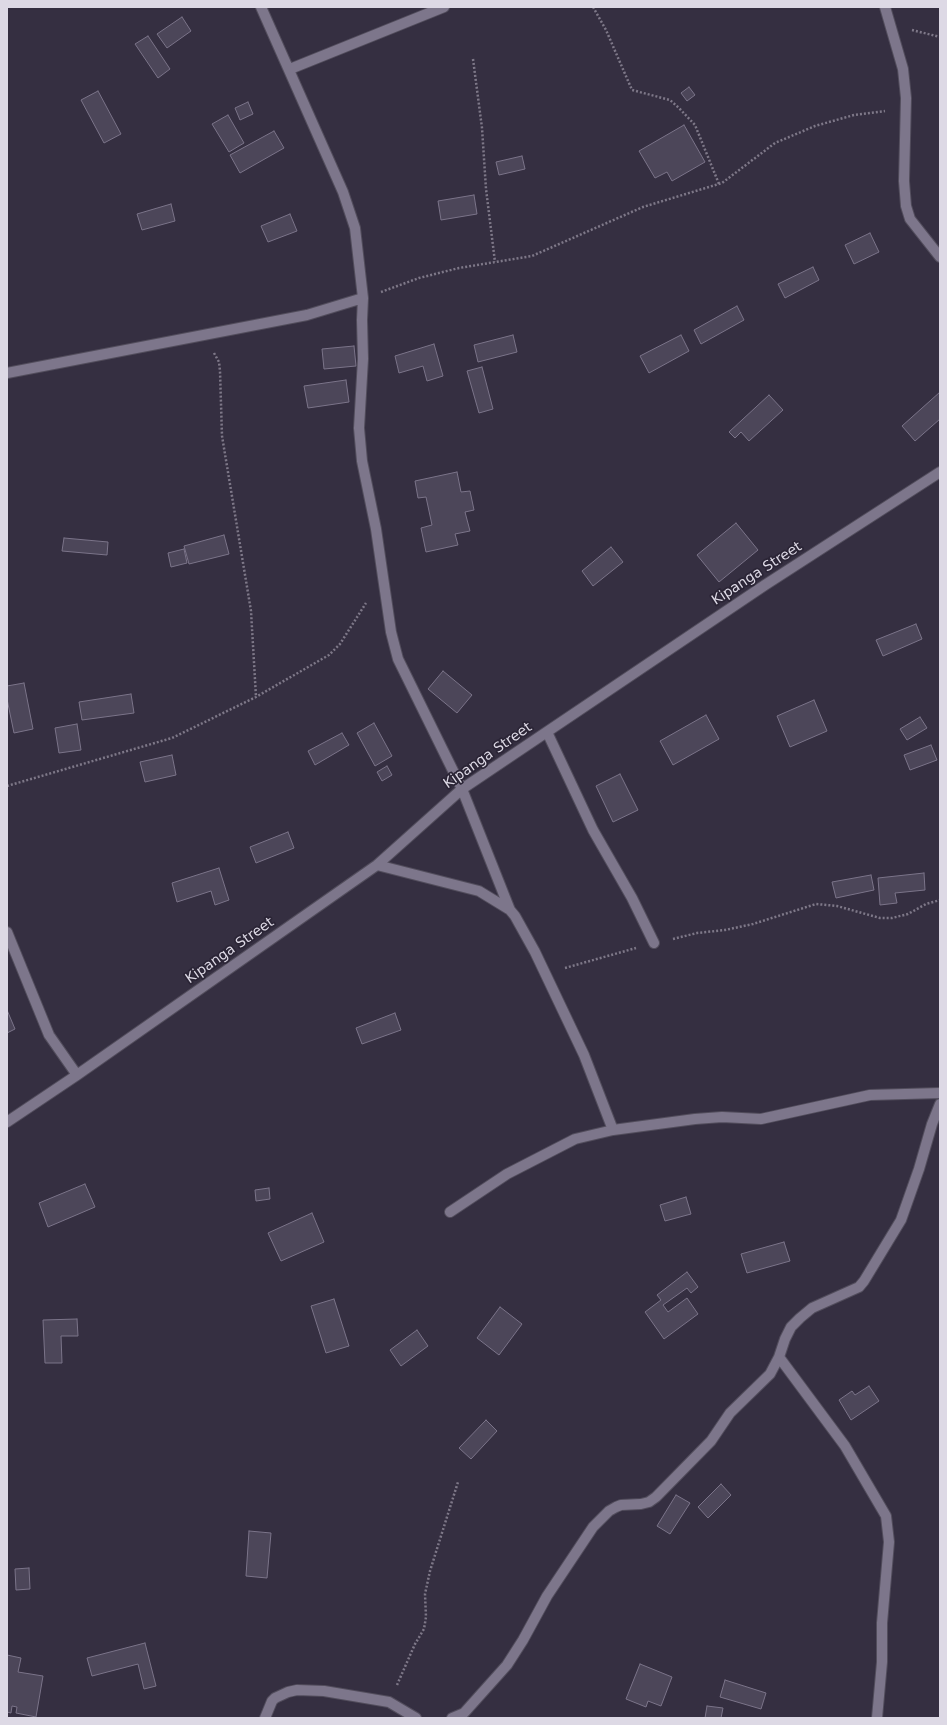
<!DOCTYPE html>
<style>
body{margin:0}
#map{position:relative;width:947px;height:1725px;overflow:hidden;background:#352f41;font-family:"DejaVu Sans",sans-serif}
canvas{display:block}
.frame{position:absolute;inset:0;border:8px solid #ddd9e5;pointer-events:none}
</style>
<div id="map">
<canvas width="947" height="1725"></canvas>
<div class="frame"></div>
</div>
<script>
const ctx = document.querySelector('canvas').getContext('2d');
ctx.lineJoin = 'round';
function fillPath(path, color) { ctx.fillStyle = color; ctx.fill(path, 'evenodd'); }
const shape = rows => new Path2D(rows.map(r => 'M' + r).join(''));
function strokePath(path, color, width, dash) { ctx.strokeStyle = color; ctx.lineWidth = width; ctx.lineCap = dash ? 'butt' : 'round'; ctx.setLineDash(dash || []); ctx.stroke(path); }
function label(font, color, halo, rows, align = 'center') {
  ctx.font = font + ' "DejaVu Sans",sans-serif'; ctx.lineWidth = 3.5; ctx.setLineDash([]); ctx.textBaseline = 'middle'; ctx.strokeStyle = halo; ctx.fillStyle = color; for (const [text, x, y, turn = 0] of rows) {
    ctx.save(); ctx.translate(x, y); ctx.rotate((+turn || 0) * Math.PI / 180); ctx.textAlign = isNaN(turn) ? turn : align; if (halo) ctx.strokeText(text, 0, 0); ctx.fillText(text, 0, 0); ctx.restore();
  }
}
const building = shape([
 [182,17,191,31,167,48,157,34,182,17],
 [148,36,170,69,158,78,135,44,148,36],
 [689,87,695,95,687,101,681,93,689,87],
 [98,91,121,134,104,143,81,100,98,91],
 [248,102,253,114,240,120,235,108,248,102],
 [228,115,244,143,229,152,212,124,228,115],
 [684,125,705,162,672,181,667,172,655,178,639,151,684,125],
 [274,131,284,148,240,173,230,155,274,131],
 [522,156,525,169,499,175,496,162,522,156],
 [474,195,477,214,441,220,438,201,474,195],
 [171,204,175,221,142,230,137,214,171,204],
 [290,214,297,231,268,242,261,226,290,214],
 [870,233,879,252,854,264,845,245,870,233],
 [813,267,819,280,785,298,778,284,813,267],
 [737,306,744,320,701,344,694,330,737,306],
 [513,335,517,352,478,362,474,345,513,335],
 [681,335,689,351,649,373,640,356,681,335],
 [434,344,443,376,427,381,423,366,399,373,395,356,434,344],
 [354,346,356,366,324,369,322,349,354,346],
 [482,367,493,409,479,413,467,371,482,367],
 [346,380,349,402,308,408,304,386,346,380],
 [940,392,940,419,915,441,902,426,940,392],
 [769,395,783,410,749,441,741,432,735,438,729,432,769,395],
 [457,472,461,492,470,491,474,510,465,512,470,531,455,534,458,545,426,552,421,528,432,525,426,497,418,498,415,481,457,472],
 [736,523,758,550,719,582,697,555,736,523],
 [224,535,229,554,189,564,184,546,224,535],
 [64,538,108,542,107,555,62,551,64,538],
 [611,547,623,562,593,586,582,571,611,547],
 [184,549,187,563,171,567,168,553,184,549],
 [916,624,922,639,883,656,876,640,916,624],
 [443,671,472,695,457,713,428,689,443,671],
 [24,683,33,729,14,733,7,699,7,686,24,683],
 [131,694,134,713,82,720,79,702,131,694],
 [814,700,827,731,790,747,777,716,814,700],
 [706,715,719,739,673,765,660,741,706,715],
 [920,717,927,728,907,740,900,729,920,717],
 [374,723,392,756,375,766,357,733,374,723],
 [77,724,81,750,59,753,55,728,77,724],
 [342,733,349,745,315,765,308,751,342,733],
 [931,745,937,760,910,770,904,755,931,745],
 [172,755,176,775,145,782,140,762,172,755],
 [387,766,392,775,382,781,377,772,387,766],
 [620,774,638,810,613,822,596,786,620,774],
 [288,832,294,848,256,863,250,847,288,832],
 [219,868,229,900,215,905,211,891,177,902,172,883,219,868],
 [924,873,925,890,895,893,897,903,880,905,878,878,924,873],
 [871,875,874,890,836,898,832,882,871,875],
 [7,1010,15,1029,7,1033,7,1010],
 [395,1013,401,1030,362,1044,356,1028,395,1013],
 [85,1184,95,1207,48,1227,39,1203,85,1184],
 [269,1188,270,1199,256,1201,255,1190,269,1188],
 [686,1197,691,1214,665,1221,660,1205,686,1197],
 [312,1213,324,1242,281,1261,268,1233,312,1213],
 [784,1242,790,1261,747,1273,741,1254,784,1242],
 [687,1272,698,1287,691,1293,687,1288,663,1305,668,1312,687,1298,698,1314,664,1339,645,1312,661,1300,657,1295,687,1272],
 [334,1299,349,1346,326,1353,311,1306,334,1299],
 [500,1307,522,1324,499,1355,477,1338,500,1307],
 [77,1319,78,1336,61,1336,62,1363,45,1363,43,1320,77,1319],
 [417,1330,428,1346,401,1366,390,1350,417,1330],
 [869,1386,879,1401,851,1420,839,1400,852,1391,855,1395,869,1386],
 [486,1420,497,1431,471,1459,459,1448,486,1420],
 [721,1484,731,1495,708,1518,698,1507,721,1484],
 [676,1495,690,1503,670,1534,657,1526,676,1495],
 [249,1531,271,1533,267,1578,246,1576,249,1531],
 [29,1568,30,1589,16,1590,15,1569,29,1568],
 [145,1643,156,1686,144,1689,138,1664,92,1676,87,1658,145,1643],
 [7,1655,21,1658,18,1672,43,1676,36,1717,16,1713,17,1707,12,1706,11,1713,7,1712,7,1655],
 [640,1664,672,1677,661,1706,648,1701,646,1707,626,1699,640,1664],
 [725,1680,766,1693,761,1709,720,1697,725,1680],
 [707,1706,723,1708,721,1718,705,1718,707,1706]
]);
const path = shape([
 [593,7,606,30,632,90,670,100,679,108,695,125,719,184],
 [912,30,940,37],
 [473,59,482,128,486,189,495,262],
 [381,292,419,278,459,268,532,256,643,207,722,183,775,143,815,126,854,115,885,111],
 [214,353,219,362,220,371,222,436,251,611,256,697],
 [7,786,172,738,256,697,329,655,340,644,366,603],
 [673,939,697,933,725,930,753,924,816,904,837,906,880,918,892,918,908,914,926,904,940,900],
 [565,968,636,948],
 [397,1685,415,1644,424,1629,426,1617,425,1594,430,1571,458,1482]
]);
const minor = shape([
 [261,7,343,192,355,228,363,298,362,320,363,359,359,428,362,461,376,529,391,632,398,659,462,789,510,910],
 [885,7,903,69,906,98,904,181,906,206,910,219,940,257],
 [290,69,444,7],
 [7,373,307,315,363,298],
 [547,732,593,830,632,898,654,943],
 [377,865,479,891,510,910,515,916,535,952,584,1055,613,1130],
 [7,932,49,1035,77,1075],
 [7,1122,77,1075,377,865,462,789,765,585,940,472],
 [450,1212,507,1174,575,1139,613,1130,695,1119,722,1117,761,1119,870,1095,940,1093],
 [779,1357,845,1446,886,1516,889,1542,882,1623,882,1662,877,1718],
 [265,1718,272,1701,275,1698,288,1692,297,1690,324,1691,389,1702,416,1718],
 [452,1718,464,1713,507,1665,523,1640,547,1596,593,1527,609,1511,616,1507,621,1505,641,1504,649,1502,656,1497,711,1441,730,1413,770,1374,779,1357,785,1339,791,1327,800,1318,812,1308,859,1287,864,1281,901,1220,919,1169,932,1124,940,1104]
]);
const streetNames = [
 ["Kipanga Street",757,574,-33],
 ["Kipanga Street",488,756,-35],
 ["Kipanga Street",230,951,-35]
];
fillPath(building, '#4c4659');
strokePath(building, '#7b7489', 1);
strokePath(minor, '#524d5c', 12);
strokePath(path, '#7e7888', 2.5, [2, 2]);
strokePath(minor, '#7d768b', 10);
label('14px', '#ddd9e5', '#2b2536', streetNames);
</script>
